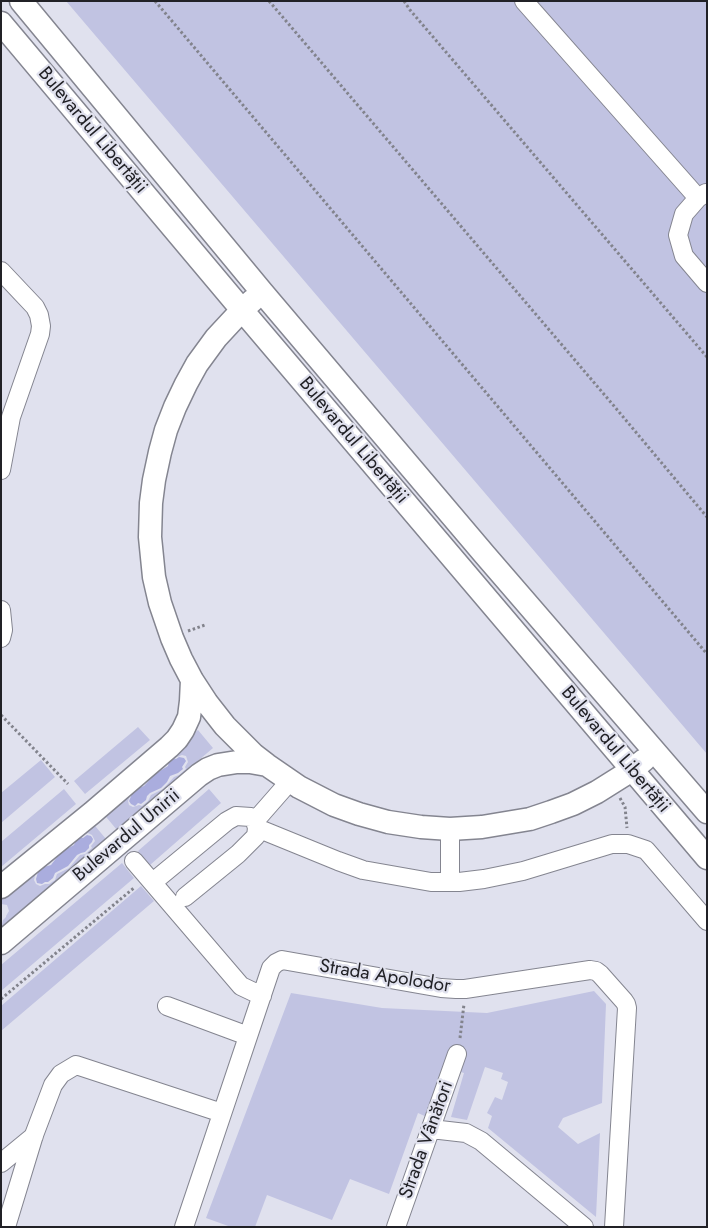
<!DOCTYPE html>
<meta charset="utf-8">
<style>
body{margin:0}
#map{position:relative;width:708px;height:1228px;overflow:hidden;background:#e0e1ee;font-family:Jost,sans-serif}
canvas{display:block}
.frame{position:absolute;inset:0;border:2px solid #212126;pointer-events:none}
</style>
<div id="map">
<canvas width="708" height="1228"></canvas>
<div class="frame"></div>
</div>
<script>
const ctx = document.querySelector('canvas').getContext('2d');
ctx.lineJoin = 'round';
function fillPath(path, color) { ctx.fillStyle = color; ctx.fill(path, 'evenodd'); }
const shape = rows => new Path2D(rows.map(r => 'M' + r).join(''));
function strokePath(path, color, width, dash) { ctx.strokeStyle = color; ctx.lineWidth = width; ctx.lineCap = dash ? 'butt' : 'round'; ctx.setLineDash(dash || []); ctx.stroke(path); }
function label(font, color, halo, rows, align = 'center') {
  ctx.font = font + ' Jost,sans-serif'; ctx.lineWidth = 4.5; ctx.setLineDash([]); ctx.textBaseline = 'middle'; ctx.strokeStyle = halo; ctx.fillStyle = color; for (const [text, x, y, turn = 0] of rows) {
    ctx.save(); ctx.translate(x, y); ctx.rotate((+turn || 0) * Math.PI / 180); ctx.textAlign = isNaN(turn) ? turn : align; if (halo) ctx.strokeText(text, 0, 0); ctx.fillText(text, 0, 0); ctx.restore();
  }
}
const green = shape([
 [66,1,707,1,707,754,467,472],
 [138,727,150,740,85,794,74,781],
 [198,730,213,748,117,830,102,812],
 [173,755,177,757,182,755,186,756,188,762,185,767,186,769,179,775,174,777,163,789,151,795,148,801,142,806,139,805,133,807,129,805,128,801,130,796,130,792,138,786,142,786,164,767],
 [41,760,55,777,1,823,1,793],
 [64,789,76,804,1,867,1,842],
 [209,789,221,803,150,865,138,851],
 [91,821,106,839,1,928,3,920,6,917,6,916,9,911,7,905,1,904,1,897],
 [80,834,83,835,88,833,92,835,95,841,91,846,92,848,85,854,80,855,69,868,57,874,55,880,49,884,45,884,40,886,36,884,34,880,36,871,44,865,50,863,51,859,72,844],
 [122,863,134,878,1,991,1,965],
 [141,886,154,901,1,1031,1,1006],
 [594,991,606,1004,602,1103,563,1118,558,1127,578,1144,600,1133,596,1217,488,1128,492,1116,487,1113,495,1097,502,1100,508,1082,501,1079,503,1073,485,1067,467,1120,451,1117,464,1073,448,1068,429,1118,418,1113,389,1194,350,1179,332,1220,267,1195,255,1227,231,1227,206,1218,291,993,382,1008,487,1013]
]);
const water = shape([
 [179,757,184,758,186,761,182,767,183,769,178,773,170,776,167,782,161,788,150,793,147,796,146,800,141,804,138,803,135,806,131,804,129,801,132,794,138,788,144,786,155,774,168,766,169,761,173,758,176,759],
 [87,835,91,836,93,839,92,842,89,845,89,848,85,852,81,853,77,855,68,866,55,873,53,878,48,882,45,882,42,884,37,883,36,879,38,872,44,867,51,865,61,852,74,845,76,840,80,837,83,838]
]);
const path = shape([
 [155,1,707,654],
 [269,1,614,406,707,517],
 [404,1,410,10,707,357],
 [188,631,205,625],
 [1,715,68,784],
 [620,798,625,807,627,828],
 [1,999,135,887],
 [460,1038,464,1004]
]);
const minor = shape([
 [524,1,698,198],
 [706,193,698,198,684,214,678,235,684,256,707,283],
 [1,271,35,307,39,315,41,326,40,334,11,417,1,470],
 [1,610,3,630,1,638],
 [255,821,290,781],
 [257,828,338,861,363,870,431,882,459,882,484,879,523,871,612,844,628,844,646,850,707,921],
 [134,861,241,986,262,996],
 [153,882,227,821,236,816,251,817,255,821,257,828,256,836,238,854,185,897],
 [450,882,450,829],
 [167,1006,248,1036],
 [431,1129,466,1133,481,1141,584,1227],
 [1,1163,34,1136],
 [6,1227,34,1135,53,1085,61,1074,76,1065,222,1113],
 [184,1227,271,968,276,963,282,960,441,988,456,989,465,989,590,970,596,971,600,974,624,1001,626,1004,627,1008,614,1227],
 [396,1227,457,1054]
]);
const major = shape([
 [21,1,262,292,485,555,707,812],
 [1,23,242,310,707,858],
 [253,300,242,310,216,338,197,364,186,384,175,407,166,430,160,452,154,480,151,503,150,537,154,577,160,603,172,638,181,659,192,680,207,703,225,726,254,755,267,765,299,787,334,805,359,814,388,822,421,827,450,829,482,827,530,819,551,812,573,804,597,792,632,770,644,760],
 [1,887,92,813,169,747,177,739,183,730,189,717,191,701,192,680],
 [1,943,199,775,208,769,218,765,237,762,250,762,267,765]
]);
const streetNames = [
 ["Bulevardul Libertății",92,131,50],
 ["Bulevardul Libertății",353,441,50],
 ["Bulevardul Libertății",615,750,50],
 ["Bulevardul Unirii",127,836,-40],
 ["Strada Apolodor",385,977,9],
 ["Strada Vânători",427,1140,-70]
];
fillPath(green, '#c1c3e2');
fillPath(water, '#aaadde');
strokePath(minor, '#848590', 20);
strokePath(major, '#848590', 25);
strokePath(path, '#82838c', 3, [2.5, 2.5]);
strokePath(minor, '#fff', 18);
strokePath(major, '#fff', 22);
label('19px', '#212126', '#e0e1ee', streetNames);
</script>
